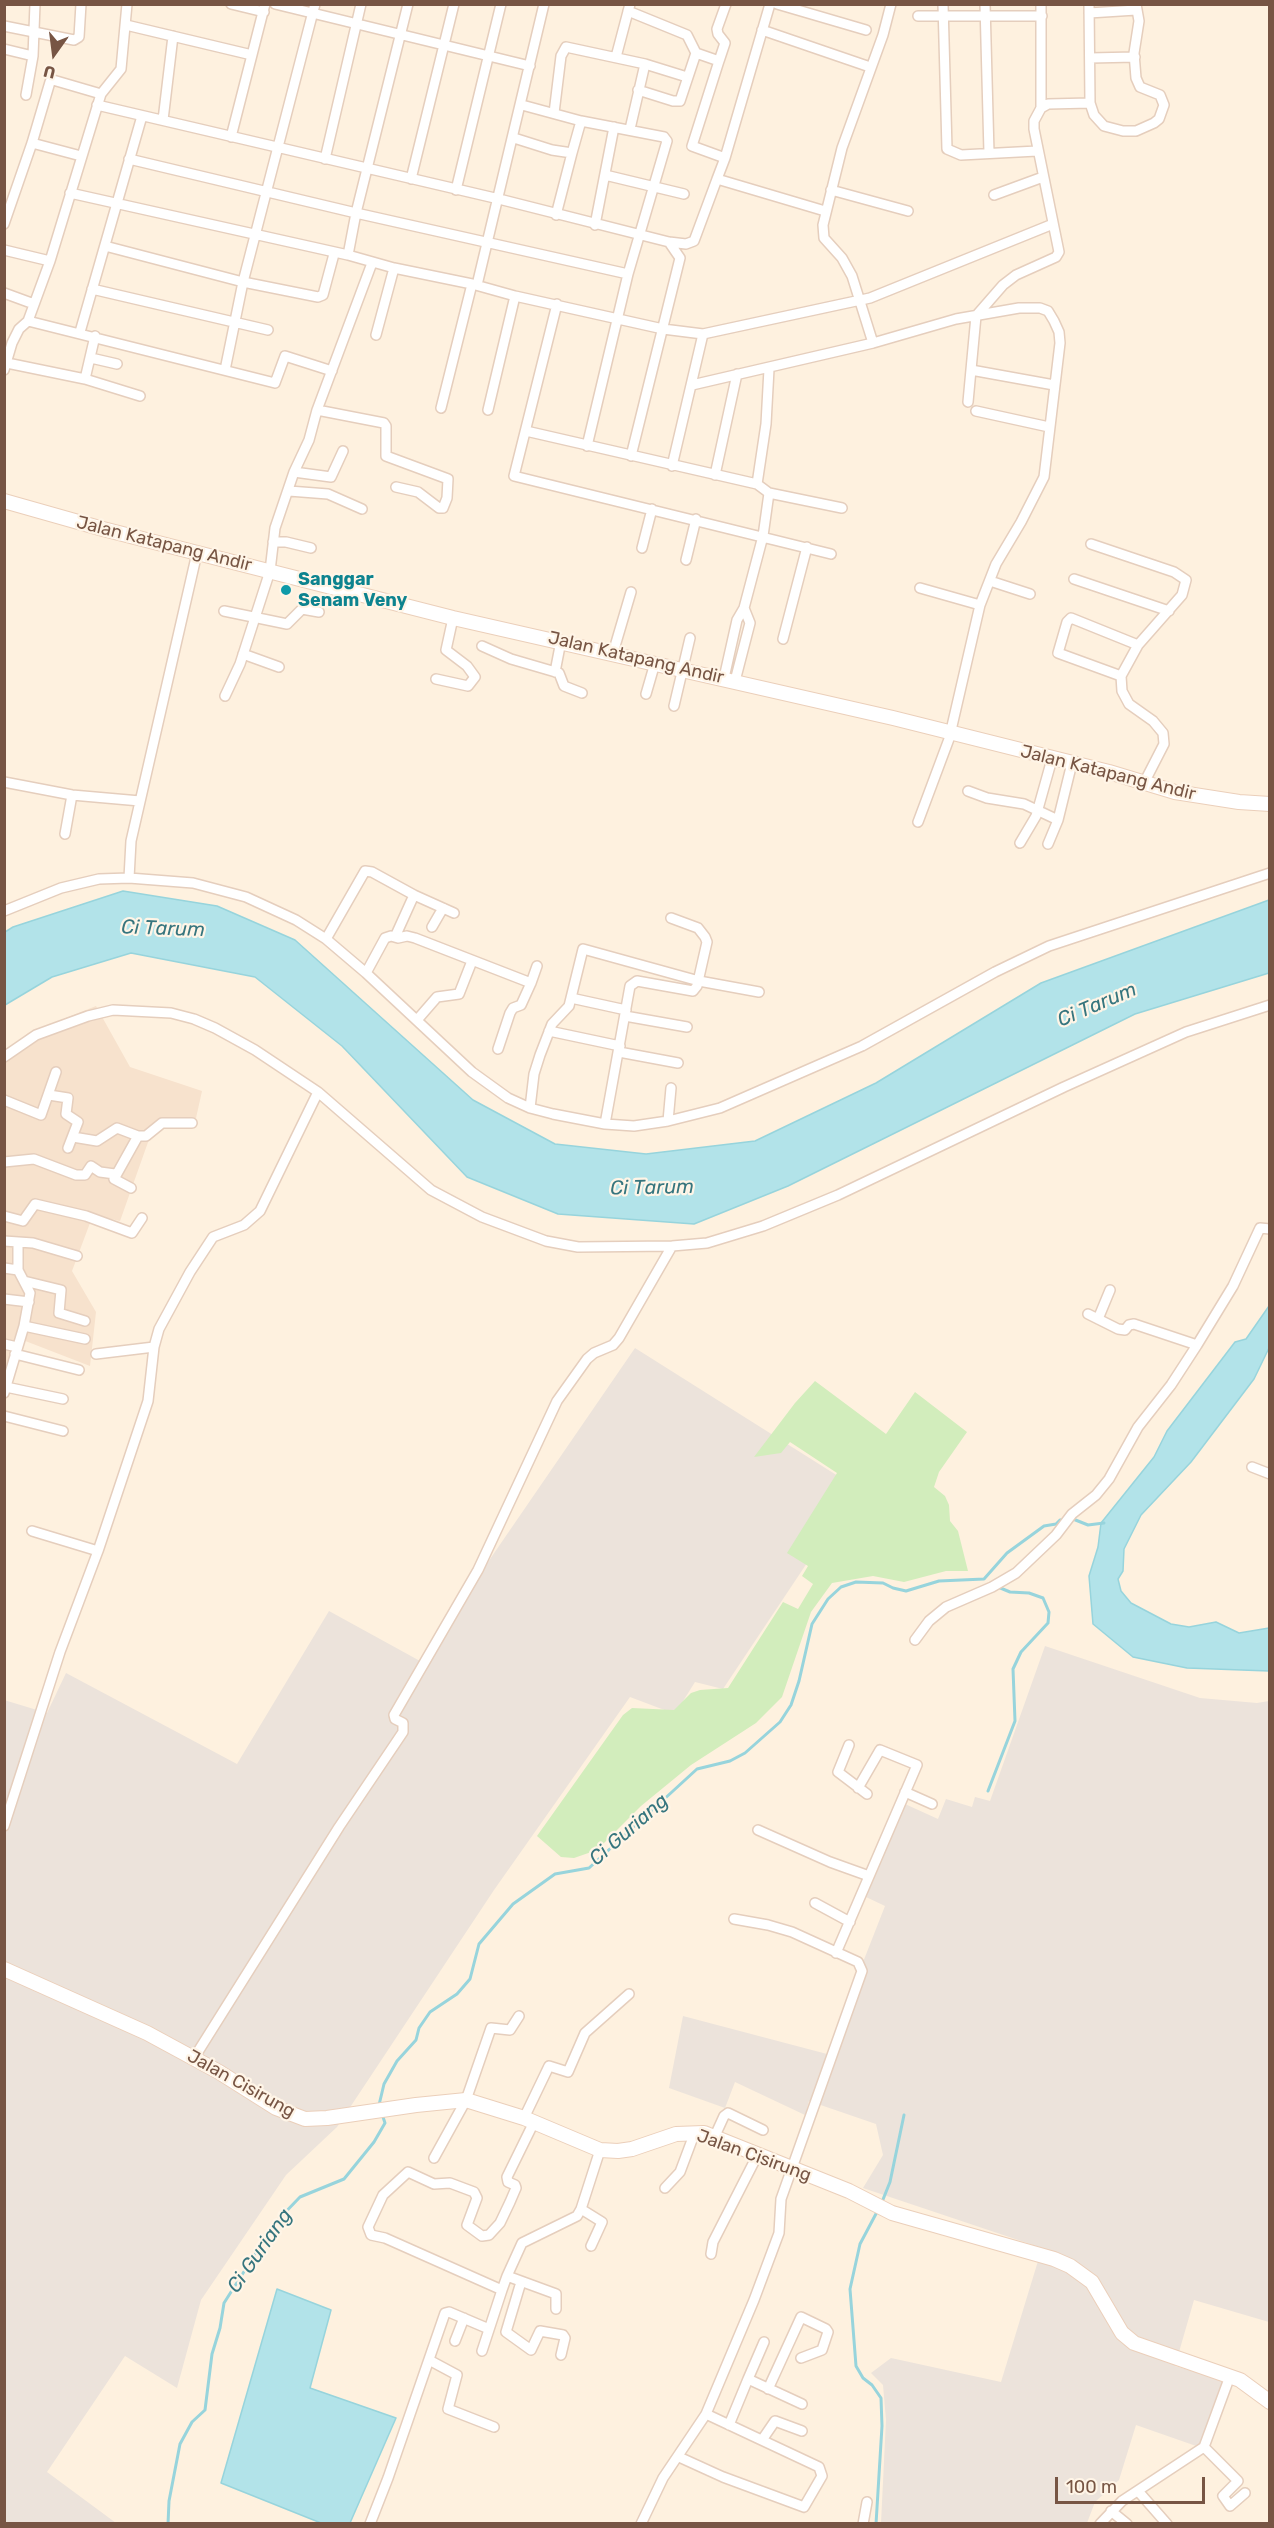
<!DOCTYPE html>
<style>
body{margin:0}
#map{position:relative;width:1274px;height:2528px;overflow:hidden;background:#fef1df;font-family:Rubik,sans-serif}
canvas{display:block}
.frame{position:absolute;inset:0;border:6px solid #754;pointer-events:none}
.north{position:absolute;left:24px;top:24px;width:60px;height:60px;-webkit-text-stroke:4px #fff5e7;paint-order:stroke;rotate:194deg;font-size:16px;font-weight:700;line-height:24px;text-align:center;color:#754}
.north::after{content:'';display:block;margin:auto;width:21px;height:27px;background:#754;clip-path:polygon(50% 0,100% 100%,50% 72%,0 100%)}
.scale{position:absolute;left:1055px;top:2477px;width:150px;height:27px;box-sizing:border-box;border:3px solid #754;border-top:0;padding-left:8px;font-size:18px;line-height:21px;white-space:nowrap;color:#754;-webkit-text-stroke:4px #fff5e7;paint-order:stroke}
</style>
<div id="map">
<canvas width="1274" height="2528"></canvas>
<div class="frame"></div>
<div class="north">U</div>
<div class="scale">100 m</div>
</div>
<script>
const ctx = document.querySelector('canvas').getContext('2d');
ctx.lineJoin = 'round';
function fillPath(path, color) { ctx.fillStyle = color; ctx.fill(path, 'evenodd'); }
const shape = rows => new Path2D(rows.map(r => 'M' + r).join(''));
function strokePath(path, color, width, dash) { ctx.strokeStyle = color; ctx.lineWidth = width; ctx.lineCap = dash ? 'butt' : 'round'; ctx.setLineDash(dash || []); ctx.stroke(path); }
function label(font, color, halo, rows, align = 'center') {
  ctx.font = font + ' Rubik,sans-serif'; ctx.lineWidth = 4.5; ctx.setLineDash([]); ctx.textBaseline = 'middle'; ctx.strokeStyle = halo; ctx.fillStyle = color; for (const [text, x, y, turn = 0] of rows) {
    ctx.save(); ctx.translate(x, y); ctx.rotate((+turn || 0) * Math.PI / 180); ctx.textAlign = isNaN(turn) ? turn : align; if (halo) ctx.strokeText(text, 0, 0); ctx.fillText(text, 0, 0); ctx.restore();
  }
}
const residential = shape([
 [96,1006,130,1067,202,1091,196,1118,152,1131,120,1221,93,1215,72,1271,96,1312,90,1366,15,1337,5,1371,5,1054,28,1033]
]);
const industrial = shape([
 [635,1348,857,1488,723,1689,695,1682,675,1714,630,1697,494,1890,337,2127,286,2175,201,2300,177,2388,125,2356,47,2472,116,2523,5,2523,4,1700,47,1713,66,1673,237,1764,329,1611,420,1661],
 [1045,1646,1200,1698,1257,1703,1269,1701,1269,2322,1194,2300,1175,2366,1224,2380,1199,2447,1136,2425,1119,2480,1095,2502,1087,2523,881,2523,886,2420,883,2385,871,2373,891,2358,1001,2382,1042,2248,863,2188,883,2155,876,2124,809,2101,805,2115,735,2082,725,2108,669,2088,683,2016,827,2054,885,1906,866,1897,905,1804,938,1819,946,1799,972,1807,975,1797,990,1801]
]);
const green = shape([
 [815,1381,886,1434,915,1392,967,1432,939,1472,934,1487,945,1496,949,1505,950,1521,958,1531,968,1571,946,1571,904,1582,873,1576,832,1583,811,1612,782,1697,756,1723,691,1765,641,1806,597,1850,574,1858,561,1857,537,1836,623,1715,632,1708,674,1710,691,1693,700,1690,728,1688,783,1602,798,1609,813,1584,802,1576,808,1566,787,1553,837,1473,790,1442,781,1453,754,1457,795,1403]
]);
const water = shape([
 [123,891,217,906,295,940,473,1100,555,1144,646,1154,755,1141,876,1083,1041,983,1269,900,1269,973,1135,1014,788,1186,694,1224,558,1214,467,1177,342,1046,255,977,131,953,52,977,5,1005,5,932,13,927,123,891],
 [1269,1306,1269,1348,1254,1379,1191,1462,1141,1515,1124,1549,1123,1571,1118,1579,1121,1591,1131,1603,1171,1624,1189,1627,1216,1622,1239,1633,1269,1628,1269,1671,1187,1668,1133,1657,1093,1624,1089,1576,1098,1547,1101,1523,1154,1457,1167,1431,1235,1342,1246,1339,1269,1306],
 [277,2289,331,2310,310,2388,396,2418,350,2523,321,2523,221,2483,277,2289]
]);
const stream = shape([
 [988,1791,1015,1721,1013,1669,1021,1652,1048,1623,1049,1612,1043,1598,1029,1593,1010,1592,998,1587],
 [379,2105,384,2084,397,2061,416,2040,419,2028,430,2012,457,1994,470,1979,479,1944,513,1904,555,1874,589,1868,697,1769,730,1761,745,1753,780,1722,791,1705,799,1681,812,1624,828,1599,841,1587,856,1582,883,1583,893,1588,906,1591,939,1581,984,1579,1007,1553,1044,1526,1056,1524,1060,1520,1073,1519,1088,1525,1104,1523],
 [882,2202,890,2182,904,2115],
 [168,2524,169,2501,180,2444,192,2422,205,2410,212,2354,220,2328,224,2303,275,2223,300,2197,344,2179,374,2142,385,2123,382,2114],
 [876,2524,882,2426,881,2398,872,2385,863,2378,856,2366,850,2289,860,2244,878,2210]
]);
const street = shape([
 [231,4,264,12],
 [275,4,530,66],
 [770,4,725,158,717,179,825,211],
 [777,4,866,30],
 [943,4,947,149,961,155,1037,151],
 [985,4,989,153],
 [1089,4,1090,103],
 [628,11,687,35,696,53,680,101,673,101,638,90],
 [1089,13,1136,10],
 [918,16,1042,16],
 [126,25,252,55],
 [4,26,74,40,79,37,81,4],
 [762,30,870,67],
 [4,49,33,56],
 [696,53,719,61,692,146,725,158],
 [616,57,630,4],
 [1090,58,1135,57],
 [719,61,725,43,718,34,717,29,726,4],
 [26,95,33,56,35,4],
 [97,105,499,199,669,242,686,244,694,241,717,179],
 [522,105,581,121,664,137,667,141,628,274,587,446],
 [1041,108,1041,4],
 [554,113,561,56,566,47,645,64,687,77],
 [163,120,173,36],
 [630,129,645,64],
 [231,137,265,4],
 [514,138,552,150,572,153,581,121],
 [32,143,81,156],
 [129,159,356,213,628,274],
 [325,159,361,4],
 [605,175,684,194],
 [411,179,454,4],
 [456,190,501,4],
 [831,190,908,211],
 [70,193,348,255,394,268,472,284,515,296,663,329,703,334,870,298,1053,224],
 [994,195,1043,177],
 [556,215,572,153],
 [4,224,32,143,50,82,53,80,101,94],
 [595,225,614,127],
 [105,246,243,282,318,297,323,295,334,254],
 [4,250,50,261],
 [348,255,356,213,408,4],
 [477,285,544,4],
 [92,289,268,330],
 [4,293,34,304],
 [557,304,514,476,831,554],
 [28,321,275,383,285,356,332,371],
 [80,332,142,116],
 [376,335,394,268],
 [873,343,852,276,842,258,824,238,823,225,842,148,883,35,891,4],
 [91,358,117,364],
 [7,363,85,379,140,396],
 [4,370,12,343,19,329,28,321,50,261,101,94,121,69,127,4],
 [225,370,243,282,315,4],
 [971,370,1054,385],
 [85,379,95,336],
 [692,385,873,343,956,319,1019,308,1040,308,1048,311,1054,321,1059,332,1060,343,1044,477,1021,522,996,564,980,605,949,739,918,822],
 [968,402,976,316,1003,285,1016,275,1056,257,1059,252,1034,129,1034,121,1041,108,1048,104,1090,103,1094,115,1104,126,1123,131,1136,131,1154,123,1159,119,1164,105,1160,95,1140,87,1136,78,1134,53,1139,21,1136,4],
 [441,408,472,284],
 [317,410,372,263],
 [488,410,515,296],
 [976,411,1049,427],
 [526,431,757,484,769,493,842,508],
 [631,456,680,258,669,242],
 [672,466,703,334],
 [294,472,331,477,343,451],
 [715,475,737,374],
 [757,484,766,424,769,369],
 [289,491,328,494,362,509],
 [273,542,286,542,311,548],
 [1091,544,1174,572,1186,580,1182,595,1138,645,1121,676,1122,691,1129,704,1153,721,1163,733,1164,744,1145,781],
 [642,548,652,509],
 [686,560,696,519],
 [1074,579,1169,611],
 [990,581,1030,594],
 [920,588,980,605],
 [224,611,287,624,302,609,319,612],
 [783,639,807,547],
 [482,646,511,659,559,673,564,686,582,693],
 [613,653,631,592],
 [243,654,279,667],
 [555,672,561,641],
 [1121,676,1058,653,1067,622,1071,618,1138,645],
 [724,678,737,620,744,608,763,536,769,493],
 [436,679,468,686,475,677,467,666,446,650,453,618],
 [735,681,750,623,744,608],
 [646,694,655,663],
 [225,696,240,664,270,571,275,528,294,472,309,440,317,410,384,423,386,426,386,456,448,479,447,498,443,508,439,508,418,492,396,487],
 [674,706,690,638],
 [4,782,72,795,140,801],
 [968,791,987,798,1024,804,1058,820,1072,763],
 [65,834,72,795],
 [1020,843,1036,816,1052,759],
 [1048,844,1058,820],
 [129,878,131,841,197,553],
 [4,911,61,888,99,879,129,878,193,883,246,897,296,920,326,939,366,973,472,1072,508,1098,530,1108,553,1114,605,1124,634,1126,668,1121,720,1108,862,1046,995,972,1049,946,1270,873],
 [432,927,443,908],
 [395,937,414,895,454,913],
 [326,939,365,871,372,872,414,895],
 [366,973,385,938,391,936,398,938,407,936,415,938,531,983,537,966],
 [571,998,626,1010],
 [625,1016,687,1027],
 [417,1020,437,997,459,994,472,961],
 [549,1031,620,1046],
 [498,1049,510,1013,513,1008,521,1005,531,983],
 [619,1052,678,1063],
 [4,1057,36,1035,88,1016,113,1010,171,1013,194,1019,215,1028,255,1050,318,1092,431,1190,482,1217,546,1241,578,1247,672,1246,707,1243,763,1226,838,1195,1064,1087,1186,1032,1270,1005],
 [49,1095,68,1098,66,1114,78,1122,68,1148],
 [4,1100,41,1115,56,1072],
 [530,1108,534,1074,540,1055,552,1024,569,1006,583,949,699,981,759,992],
 [668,1121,671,1088],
 [605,1124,630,986,637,981,693,991,697,986,707,942,705,937,698,928,671,918],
 [138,1136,146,1136,162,1123,192,1123],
 [73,1137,97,1141,117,1128,138,1136,114,1179,131,1188],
 [4,1162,34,1159,76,1175,85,1175,91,1166,100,1172,115,1174],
 [4,1216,23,1221,35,1204,86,1216,132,1233,142,1218],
 [4,1241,33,1243,77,1256],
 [4,1268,18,1270,30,1293,24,1326,4,1393],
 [18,1270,18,1242],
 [24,1281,61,1290,59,1313,85,1321],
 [4,1299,29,1302],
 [1088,1314,1118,1329,1125,1330,1129,1325,1134,1324,1197,1345],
 [1098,1319,1110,1290],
 [24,1326,85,1339],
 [4,1344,17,1347],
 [15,1354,79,1370],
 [96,1354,154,1347],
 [6,1387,63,1399],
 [4,1416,63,1431],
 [1252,1467,1270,1474],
 [32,1531,98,1551],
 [915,1640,929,1621,946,1607,992,1587,1016,1573,1056,1535,1072,1514,1096,1495,1109,1479,1138,1427,1171,1385,1197,1345,1233,1286,1260,1228,1270,1229],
 [849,1745,838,1772,867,1794],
 [905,1792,932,1804],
 [4,1826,60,1652,98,1551,148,1401,154,1347,159,1329,190,1272,213,1237,244,1225,260,1211,318,1092],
 [758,1830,830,1862,869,1876],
 [815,1903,850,1922],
 [836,1953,917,1765,880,1750,858,1788],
 [194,2058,339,1827,403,1732,403,1723,395,1719,394,1715,478,1570,557,1401,587,1359,594,1353,613,1345,619,1338,672,1246],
 [524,2118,549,2066,568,2072,585,2033,629,1994],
 [714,2138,724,2116,728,2113,763,2130],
 [434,2158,466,2100,491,2028,510,2030,519,2016],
 [665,2188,680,2172,695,2132],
 [591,2246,602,2222,581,2209,600,2150],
 [711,2254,713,2242,758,2154],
 [507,2276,522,2243,577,2216,581,2209],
 [521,2282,506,2332,531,2350,540,2331,563,2335,565,2338,561,2355],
 [502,2290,507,2276,556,2294,556,2309],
 [455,2341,464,2318],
 [482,2351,502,2290,385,2238,371,2235,368,2227,383,2195,408,2172,434,2184,450,2183,474,2192,477,2198,467,2225,482,2236,489,2235,500,2223,510,2202,516,2188,515,2185,508,2182,507,2177,534,2122],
 [429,2360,457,2375,448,2409,494,2427],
 [748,2379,764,2342],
 [768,2389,801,2317,826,2329,828,2332,822,2350,801,2358],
 [729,2425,748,2379,802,2404],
 [762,2440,775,2421,802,2431],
 [1204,2447,1238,2481,1223,2496,1230,2506,1245,2493],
 [679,2457,723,2477,804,2507,822,2476,819,2467,706,2414],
 [1138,2491,1167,2524],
 [1111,2511,1127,2524],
 [370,2524,388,2478,445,2313,449,2312,489,2329],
 [641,2524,663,2478,706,2414,754,2300,779,2233,781,2199,862,1971,858,1962,792,1932,768,1925,734,1919],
 [863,2524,867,2502],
 [1100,2524,1122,2501,1204,2447,1230,2376]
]);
const secondary = shape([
 [4,501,103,529,453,618,893,718,1109,772,1175,792,1239,802,1270,804],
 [4,1969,147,2033,219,2072,276,2108,305,2119,327,2118,416,2105,466,2100,524,2118,600,2150,618,2151,632,2149,676,2134,704,2133,849,2191,892,2213,1054,2259,1070,2266,1092,2282,1122,2333,1134,2343,1240,2380,1270,2402]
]);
const markers = [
 [286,590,6,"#0f9aa8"]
];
const streetNames = [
 ["Jalan Katapang Andir",164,544,14],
 ["Jalan Katapang Andir",636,658,13],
 ["Jalan Katapang Andir",1108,773,14],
 ["Jalan Cisirung",241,2084,29],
 ["Jalan Cisirung",754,2156,20]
];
const cultureNames = [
 ["Sanggar",298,580],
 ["Senam Veny",298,601]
];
const waterNames = [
 ["Ci Tarum",163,929,2],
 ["Ci Tarum",1097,1005,-23],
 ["Ci Tarum",652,1188,-1],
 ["Ci Guriang",629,1830,-41],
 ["Ci Guriang",260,2251,-55]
];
fillPath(residential, '#f7e2cd');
fillPath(industrial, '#ece3db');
fillPath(green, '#d2edbc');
fillPath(water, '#b2e3e9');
strokePath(water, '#97d4dc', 1.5);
strokePath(stream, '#97d4dc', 3);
strokePath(street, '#e5cebd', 12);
strokePath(secondary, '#ebcfba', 16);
strokePath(street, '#fff', 9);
strokePath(secondary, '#fff', 14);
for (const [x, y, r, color] of markers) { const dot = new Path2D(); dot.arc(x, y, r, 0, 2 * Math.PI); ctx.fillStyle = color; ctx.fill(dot); strokePath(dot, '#fff5e7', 2); }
label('18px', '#754', '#fff5e7', streetNames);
label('bold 18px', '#0d838f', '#fff5e7', cultureNames, 'left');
label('italic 20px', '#36757e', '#fff5e7', waterNames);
</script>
